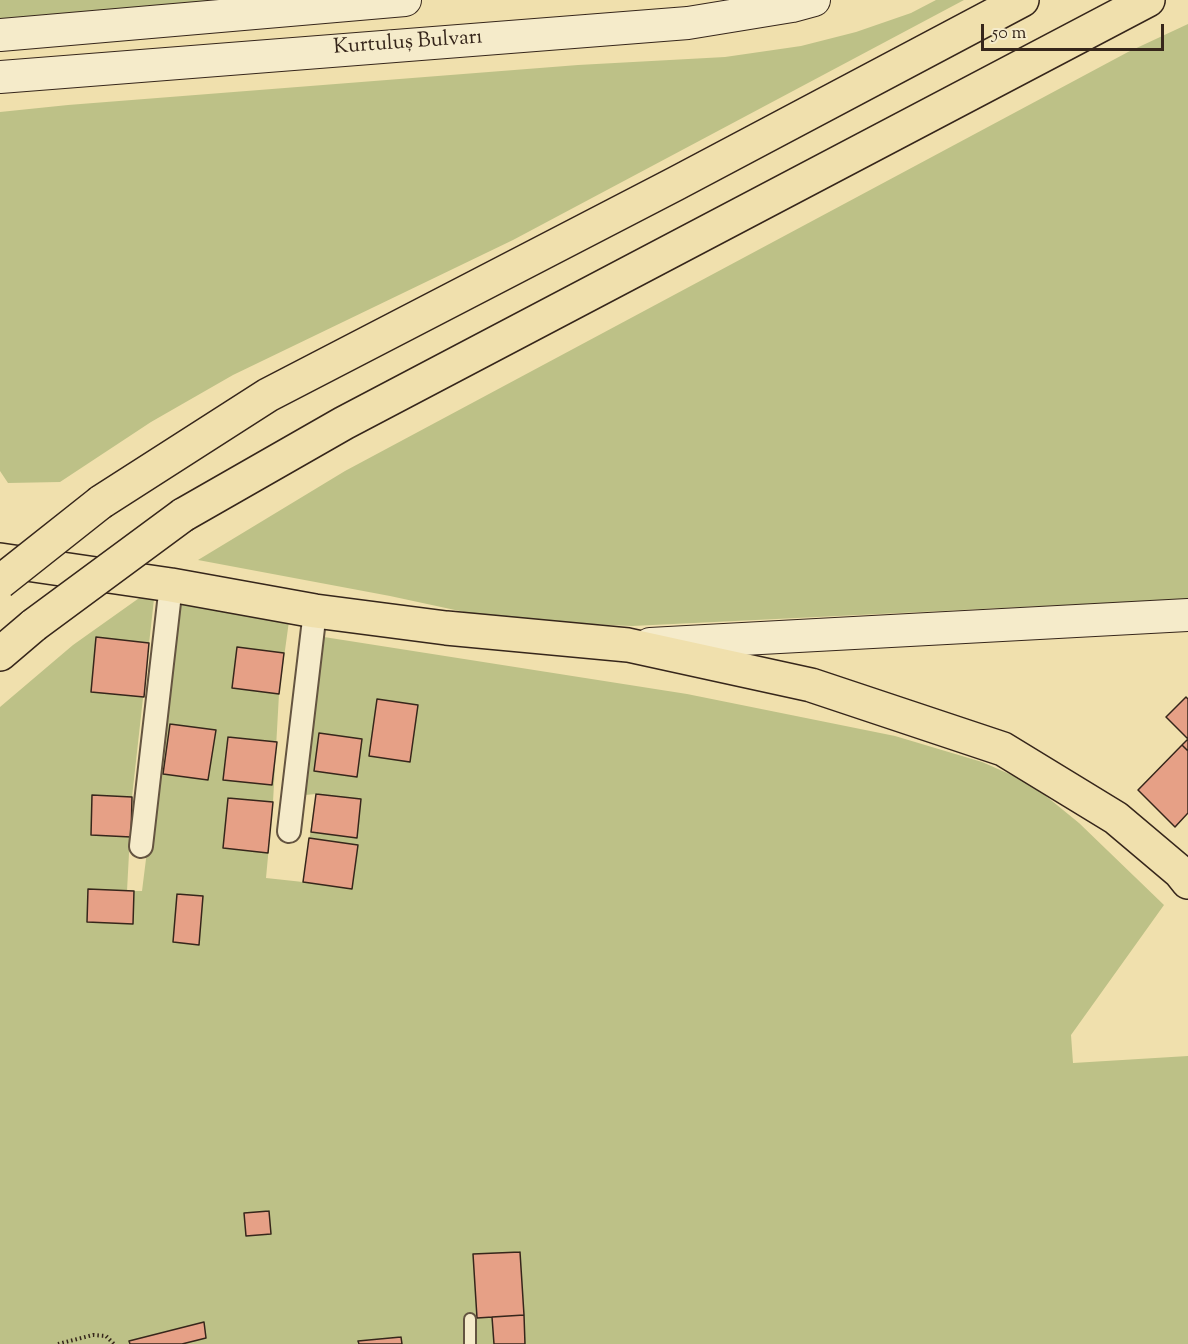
<!DOCTYPE html>
<meta charset="utf-8">
<style>
body{margin:0}
#map{position:relative;width:1188px;height:1344px;overflow:hidden;background:#f0e0ad;font-family:"Sorts Mill Goudy",serif}
canvas{display:block}
.scale{position:absolute;left:981px;top:24px;width:183px;height:27px;box-sizing:border-box;border:3px solid #36261b;border-top:0;padding-left:8px;font-size:18px;line-height:21px;white-space:nowrap;color:#36261b;-webkit-text-stroke:4px #f5ebca;paint-order:stroke}
</style>
<div id="map">
<canvas width="1188" height="1344"></canvas>
<div class="scale">50 m</div>
</div>
<script>
const ctx = document.querySelector('canvas').getContext('2d');
ctx.lineJoin = 'round';
function fillPath(path, color) { ctx.fillStyle = color; ctx.fill(path, 'evenodd'); }
const shape = rows => new Path2D(rows.map(r => 'M' + r).join(''));
function strokePath(path, color, width, dash) { ctx.strokeStyle = color; ctx.lineWidth = width; ctx.lineCap = dash ? 'butt' : 'round'; ctx.setLineDash(dash || []); ctx.stroke(path); }
function label(font, color, halo, rows, align = 'center') {
  ctx.font = font + ' "Sorts Mill Goudy",serif'; ctx.lineWidth = 5; ctx.setLineDash([]); ctx.textBaseline = 'middle'; ctx.strokeStyle = halo; ctx.fillStyle = color; for (const [text, x, y, turn = 0] of rows) {
    ctx.save(); ctx.translate(x, y); ctx.rotate((+turn || 0) * Math.PI / 180); ctx.textAlign = isNaN(turn) ? turn : align; if (halo) ctx.strokeText(text, 0, 0); ctx.fillText(text, 0, 0); ctx.restore();
  }
}
const green = shape([
 [0,0,257,0,0,21],
 [936,0,964,0,513,240,233,375,151,422,60,482,8,483,0,471,0,112,68,105,578,65,725,57,801,46,856,32,911,13],
 [1188,24,1188,599,632,626,541,622,469,613,390,596,198,560,345,471,1128,52],
 [142,596,154,599,132,797,127,891,142,891,178,603,289,621,279,694,273,802,266,878,303,882,316,794,305,795,324,637,687,694,895,736,982,762,1030,783,1079,823,1164,905,1071,1035,1073,1063,1188,1056,1188,1344,0,1344,0,707,73,645]
]);
const building = shape([
 [96,637,149,643,144,697,91,692,96,637],
 [237,647,284,653,279,694,232,688,237,647],
 [1186,697,1188,699,1188,751,1182,745,1188,739,1166,717,1186,697],
 [377,699,418,705,410,762,369,756,377,699],
 [170,724,216,730,208,780,163,774,170,724],
 [319,733,362,739,357,777,314,771,319,733],
 [228,737,277,742,272,785,223,780,228,737],
 [1182,745,1188,751,1188,813,1175,827,1138,790,1182,745],
 [316,794,361,799,357,838,311,832,316,794],
 [92,795,132,797,131,837,91,835,92,795],
 [228,798,273,802,268,853,223,848,228,798],
 [309,838,358,845,352,889,303,882,309,838],
 [88,889,134,891,133,924,87,922,88,889],
 [177,894,203,896,199,945,173,942,177,894],
 [269,1211,271,1234,246,1236,244,1213,269,1211],
 [520,1252,524,1315,477,1318,473,1254,520,1252],
 [524,1315,525,1344,494,1344,492,1317,524,1315],
 [204,1322,206,1338,182,1344,130,1344,129,1341,204,1322],
 [401,1337,402,1344,359,1344,358,1341,401,1337]
]);
const path = shape([
 [58,1344,93,1335,106,1336,114,1344]
]);
const lane = shape([
 [470,1319,470,1344]
]);
const street = shape([
 [289,831,315,611],
 [141,846,171,585]
]);
const secondary = shape([
 [0,35,405,0],
 [0,77,688,23,792,6,814,0],
 [650,644,1188,615]
]);
const primary = shape([
 [0,560,171,585,315,611,446,628,628,645,811,685,1003,749,1116,818,1180,872,1188,882]
]);
const highway = shape([
 [101,502,268,395,675,184,1022,0],
 [183,515,344,423,1148,0],
 [0,654,34,625]
]);
const highwayBridge = shape([
 [0,582,101,502],
 [34,625,183,515]
]);
const streetNames = [
 ["Kurtuluş Bulvarı",408,44,-4]
];
fillPath(green, '#bdc187');
fillPath(building, '#e6a086');
strokePath(building, '#36261b', 1.5);
strokePath(lane, '#645440', 14);
strokePath(street, '#645440', 26);
strokePath(secondary, '#36261b', 34);
strokePath(primary, '#36261b', 36);
strokePath(highway, '#36261b', 36);
strokePath(path, '#36261b', 4, [1.5, 3]);
strokePath(lane, '#f5ebca', 10);
strokePath(street, '#f5ebca', 22);
strokePath(secondary, '#f5ebca', 32);
strokePath(primary, '#f0e0ad', 33);
strokePath(highway, '#f0e0ad', 33);
strokePath(highwayBridge, '#36261b', 36, []);
strokePath(highwayBridge, '#f0e0ad', 33);
label('21px', '#36261b', '#f5ebca', streetNames);
</script>
